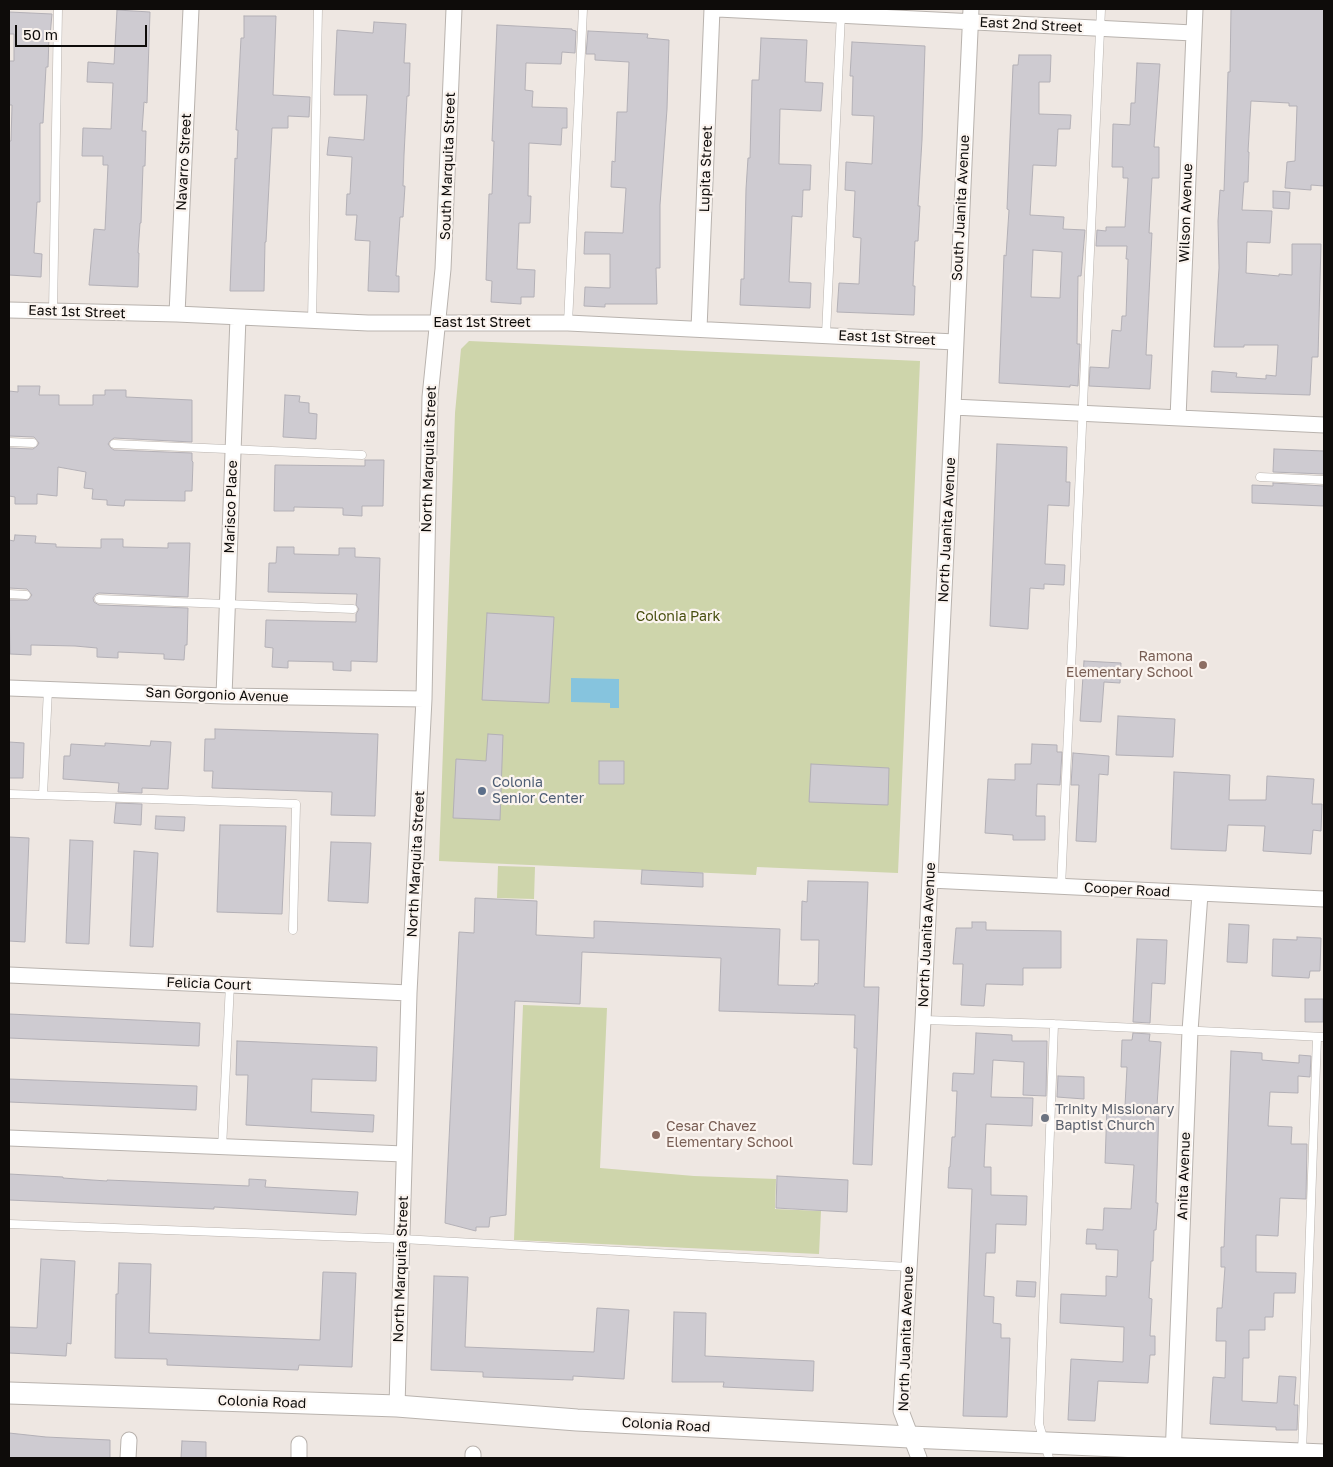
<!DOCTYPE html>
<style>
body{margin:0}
#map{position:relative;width:1333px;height:1467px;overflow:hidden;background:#eee7e2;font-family:"Golos Text",sans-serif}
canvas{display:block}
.frame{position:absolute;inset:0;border:10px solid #0e0c0a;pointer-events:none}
.scale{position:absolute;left:15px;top:25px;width:132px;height:22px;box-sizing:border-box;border:2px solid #0e0c0a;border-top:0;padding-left:6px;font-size:15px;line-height:18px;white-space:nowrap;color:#0e0c0a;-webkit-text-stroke:4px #fbf4ef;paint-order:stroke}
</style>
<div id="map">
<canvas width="1333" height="1467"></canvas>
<div class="frame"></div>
<div class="scale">50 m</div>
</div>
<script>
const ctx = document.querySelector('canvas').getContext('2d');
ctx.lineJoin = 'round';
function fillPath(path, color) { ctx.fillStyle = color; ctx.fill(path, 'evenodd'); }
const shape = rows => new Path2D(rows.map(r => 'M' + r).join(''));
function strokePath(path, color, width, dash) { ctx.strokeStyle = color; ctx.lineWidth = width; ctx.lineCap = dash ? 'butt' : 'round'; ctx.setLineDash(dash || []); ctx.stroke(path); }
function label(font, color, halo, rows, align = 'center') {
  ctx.font = font + ' "Golos Text",sans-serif'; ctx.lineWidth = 4.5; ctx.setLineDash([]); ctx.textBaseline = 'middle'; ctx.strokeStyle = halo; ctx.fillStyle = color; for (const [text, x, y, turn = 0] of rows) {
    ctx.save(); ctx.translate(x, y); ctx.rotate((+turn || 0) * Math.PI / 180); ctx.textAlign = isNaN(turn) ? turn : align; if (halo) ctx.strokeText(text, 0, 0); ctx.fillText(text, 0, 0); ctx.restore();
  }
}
const green = shape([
 [469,341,920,361,898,873,757,867,756,875,439,861,455,413,461,349],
 [498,866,535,867,534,899,497,898],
 [523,1005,607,1008,600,1168,694,1176,776,1179,775,1209,821,1211,819,1254,514,1240]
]);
const water = shape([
 [571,678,619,679,619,708,610,708,610,703,571,702]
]);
const building = shape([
 [1231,9,1324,9,1324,186,1311,185,1311,190,1285,188,1287,162,1295,161,1297,106,1289,106,1289,103,1251,101,1248,152,1249,152,1248,182,1244,182,1242,210,1272,211,1270,243,1247,242,1246,273,1279,276,1279,274,1292,275,1292,244,1321,244,1318,357,1312,357,1310,395,1211,392,1212,371,1237,373,1236,377,1266,379,1266,375,1276,376,1278,345,1244,345,1244,347,1214,347,1219,268,1218,221,1220,190,1224,191,1228,72,1230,72,1231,9],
 [117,10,150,12,147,103,144,102,142,131,146,131,145,166,143,166,141,223,140,223,138,253,139,253,138,287,89,285,94,229,105,230,108,165,103,165,103,156,82,156,83,128,111,129,113,83,87,82,88,62,114,64,117,10],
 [9,12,52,14,50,36,49,36,48,67,46,67,43,123,40,123,40,202,37,202,34,253,42,254,41,277,9,275,9,141,11,141,12,105,9,105,9,61,14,61,14,34,9,34,9,12],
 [244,16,276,16,273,95,310,97,309,117,288,116,288,128,272,128,266,242,265,242,264,291,230,291,235,158,237,159,238,130,236,130,238,95,241,38,244,38,244,16],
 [374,22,406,24,404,63,410,63,409,96,407,96,404,155,403,186,405,186,403,217,400,217,396,276,399,276,399,292,368,291,370,241,355,240,357,215,346,215,347,194,350,194,352,157,327,155,329,137,364,140,367,95,334,95,337,30,373,33,374,22],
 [497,25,572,29,572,30,576,31,575,53,562,52,561,64,526,63,525,90,533,91,532,107,567,108,567,128,562,128,561,145,529,143,528,196,531,196,530,223,519,223,517,269,535,270,534,297,521,297,521,304,491,302,492,281,486,280,489,194,492,194,494,141,492,141,497,25],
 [588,31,648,34,647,38,669,40,667,109,660,205,660,268,656,268,657,304,605,304,605,307,584,306,585,287,610,288,610,254,584,254,585,232,623,233,626,188,611,187,612,161,615,162,617,112,627,112,629,62,595,60,595,54,586,54,588,31],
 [761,38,807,40,805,82,823,83,821,111,780,109,779,164,811,165,810,190,803,190,802,217,792,216,789,282,811,283,810,308,740,305,741,279,744,279,746,189,748,158,750,158,752,80,759,80,761,38],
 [852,42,925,46,922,140,918,206,920,206,918,241,915,241,913,286,915,286,914,315,837,312,839,283,859,284,861,238,853,237,855,191,845,190,846,162,872,164,874,116,852,115,853,76,850,76,852,42],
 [1019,55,1051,55,1050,82,1039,82,1039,114,1071,115,1070,129,1058,129,1056,166,1033,165,1030,215,1064,217,1063,229,1085,230,1081,276,1078,276,1077,344,1080,344,1078,386,1070,385,1070,387,999,383,1004,255,1006,256,1009,210,1007,209,1013,65,1018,65,1019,55],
 [1033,250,1062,252,1060,298,1031,297,1033,250],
 [1137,63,1160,64,1154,147,1159,147,1159,178,1152,178,1149,233,1152,233,1146,355,1152,355,1150,389,1089,386,1090,367,1109,368,1112,330,1121,331,1122,316,1126,316,1128,259,1126,259,1127,246,1096,246,1097,230,1106,231,1106,227,1125,227,1128,178,1123,178,1123,167,1112,167,1113,124,1130,125,1131,103,1135,103,1137,63],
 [1273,191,1290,192,1289,209,1273,208,1273,191],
 [18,386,40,386,39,395,59,395,59,405,93,405,93,395,105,395,105,390,126,390,126,397,192,400,192,442,114,438,110,441,108,444,111,448,114,450,192,453,192,461,193,462,192,491,185,491,185,501,125,500,124,506,107,505,107,500,92,499,93,489,84,488,86,472,58,467,57,496,37,494,37,504,15,504,15,497,9,496,9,448,33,449,37,446,39,443,34,437,9,436,9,391,18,392,18,386],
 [285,395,300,396,299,402,309,403,309,413,317,414,316,439,283,437,285,395],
 [997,444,1067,447,1066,482,1070,482,1069,506,1048,505,1045,564,1065,565,1064,585,1044,584,1044,589,1030,588,1028,629,990,626,997,444],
 [1274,449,1324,451,1324,474,1273,472,1274,449],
 [365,460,384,460,383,506,362,506,362,516,343,515,343,508,294,507,294,511,274,511,275,465,365,466,365,460],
 [1273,483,1324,486,1324,506,1252,503,1252,485,1273,486,1273,483],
 [15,535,36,536,35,543,56,544,56,547,101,548,101,539,123,539,123,547,168,548,168,543,190,543,188,597,99,593,96,594,93,598,94,602,99,605,188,608,187,645,185,645,184,660,164,659,164,654,118,652,118,658,97,657,97,648,75,646,31,645,31,655,10,654,9,600,28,600,32,595,27,589,9,588,9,540,14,541,15,535],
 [277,547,294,547,294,554,339,555,339,548,355,548,355,557,380,558,377,662,351,661,351,671,333,670,333,662,288,661,288,668,272,667,273,648,265,647,266,620,356,622,356,614,359,609,356,605,357,594,268,592,269,563,276,563,277,547],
 [487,613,554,617,549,703,482,700,487,613],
 [1084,661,1121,663,1120,683,1104,682,1101,722,1080,721,1084,661],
 [1118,716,1175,719,1173,757,1116,755,1118,716],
 [215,729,378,734,375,816,331,815,332,792,212,788,213,771,204,771,205,739,215,739,215,729],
 [488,734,503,735,500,820,453,818,456,759,486,761,488,734],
 [151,741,171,742,168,789,142,788,142,793,118,792,119,783,63,779,64,756,70,756,71,744,105,746,105,743,150,746,151,741],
 [9,742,24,743,23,778,9,778,9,742],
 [1032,744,1057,745,1057,752,1062,752,1060,785,1037,784,1036,816,1045,816,1045,840,1013,840,1013,835,985,833,988,779,1015,780,1015,764,1031,764,1032,744],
 [1073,753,1109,756,1108,775,1099,774,1096,842,1076,841,1079,785,1071,785,1073,753],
 [599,761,624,761,624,784,599,784,599,761],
 [811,764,889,768,888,805,809,802,811,764],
 [1174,772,1230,775,1229,800,1266,800,1267,776,1314,779,1312,804,1322,804,1321,831,1313,830,1311,854,1263,851,1265,826,1228,825,1226,851,1171,849,1174,772],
 [116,803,142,804,141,825,114,823,116,803],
 [156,816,185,817,184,831,155,829,156,816],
 [220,825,286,826,282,914,217,912,220,825],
 [9,837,29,838,25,942,9,941,9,837],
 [70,840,93,841,89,944,66,943,70,840],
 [331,842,371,843,368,903,328,901,331,842],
 [134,851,158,853,153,947,130,946,134,851],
 [642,870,703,873,703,887,641,884,642,870],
 [808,881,868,882,864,987,879,987,872,1165,853,1164,857,1048,854,1048,855,1015,719,1011,721,958,582,952,580,1004,515,1001,506,1215,490,1217,489,1227,476,1227,476,1231,445,1223,459,932,474,933,475,898,537,901,536,935,594,938,594,921,780,929,778,985,814,986,815,983,818,984,819,940,801,940,802,901,807,902,808,881],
 [972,922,986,922,986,930,1061,931,1061,968,1023,968,1023,985,986,984,984,1006,961,1005,963,964,953,964,956,928,972,928,972,922],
 [1229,924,1249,925,1247,963,1227,962,1229,924],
 [1297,937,1321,938,1320,971,1310,971,1309,978,1272,976,1273,939,1297,940,1297,937],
 [1137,939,1167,940,1165,984,1152,983,1150,1023,1133,1022,1137,939],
 [1305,999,1323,999,1323,1022,1305,1022,1305,999],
 [9,1014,200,1023,199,1046,9,1038,9,1014],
 [976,1033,1012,1035,1012,1041,1047,1041,1046,1096,1023,1095,1024,1062,993,1060,991,1097,1033,1098,1032,1126,986,1124,984,1167,991,1167,991,1195,1027,1196,1026,1225,996,1224,995,1253,986,1253,984,1296,994,1297,993,1323,1001,1324,1001,1338,1010,1338,1007,1417,963,1416,972,1189,948,1188,949,1167,950,1167,952,1137,955,1137,957,1091,952,1091,953,1073,974,1074,976,1033],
 [1133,1033,1150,1034,1149,1041,1161,1042,1157,1106,1159,1106,1156,1203,1158,1203,1156,1230,1154,1230,1153,1261,1151,1261,1149,1298,1152,1299,1150,1336,1155,1336,1155,1355,1150,1355,1148,1383,1098,1381,1095,1421,1068,1420,1071,1359,1123,1362,1124,1327,1060,1323,1061,1294,1106,1296,1106,1276,1117,1277,1118,1250,1096,1249,1096,1244,1086,1244,1087,1229,1103,1230,1104,1208,1131,1209,1134,1165,1105,1163,1107,1106,1125,1106,1127,1067,1121,1067,1122,1040,1132,1040,1133,1033],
 [237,1041,377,1047,376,1081,312,1079,311,1112,374,1115,373,1132,246,1125,248,1075,236,1075,237,1041],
 [1231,1051,1262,1053,1262,1060,1299,1063,1299,1055,1311,1056,1310,1077,1298,1076,1298,1093,1270,1092,1268,1126,1292,1127,1291,1144,1307,1144,1306,1199,1280,1198,1278,1236,1256,1235,1256,1272,1296,1273,1295,1293,1274,1293,1273,1317,1265,1317,1265,1330,1249,1330,1249,1358,1243,1358,1242,1401,1277,1403,1279,1376,1296,1377,1294,1405,1298,1405,1297,1430,1276,1430,1276,1427,1210,1424,1213,1377,1225,1378,1226,1341,1216,1341,1217,1308,1222,1308,1225,1267,1221,1267,1221,1247,1224,1247,1231,1051],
 [1058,1076,1084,1077,1084,1099,1057,1097,1058,1076],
 [9,1079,197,1086,196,1110,9,1102,9,1079],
 [9,1174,63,1177,63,1178,107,1181,107,1180,249,1186,249,1179,266,1180,265,1187,358,1192,356,1215,214,1207,214,1209,9,1200,9,1174],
 [777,1176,848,1180,847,1212,776,1208,777,1176],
 [41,1259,75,1261,71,1344,67,1343,66,1356,9,1353,9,1327,37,1328,41,1259],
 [119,1263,151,1264,149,1333,320,1340,323,1272,356,1273,352,1367,299,1365,298,1370,167,1365,167,1359,115,1358,116,1294,118,1294,119,1263],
 [434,1276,468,1277,465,1347,594,1352,597,1308,629,1310,624,1379,573,1376,573,1380,483,1377,483,1372,431,1370,434,1276],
 [1017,1281,1036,1282,1035,1297,1016,1296,1017,1281],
 [674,1312,706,1313,705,1356,814,1361,813,1391,723,1387,724,1382,672,1382,674,1312],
 [9,1433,46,1437,110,1440,110,1458,9,1458,9,1433],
 [182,1441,206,1442,206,1458,181,1458,182,1441]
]);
const lane = shape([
 [53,312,58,9],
 [312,321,318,9],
 [568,323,583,9],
 [826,334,841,14],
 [9,442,33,443],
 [114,444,362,455],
 [1260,477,1324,480],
 [9,594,26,595],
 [99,599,353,609],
 [9,794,296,804,293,930],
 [43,795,48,689],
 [1061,887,1101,9],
 [923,1020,1054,1024,1324,1037],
 [222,1148,230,984],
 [9,1224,402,1239,909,1267],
 [1302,1452,1317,1037],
 [1049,1458,1039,1424,1054,1024]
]);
const street = shape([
 [718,9,1193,33],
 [9,310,177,314,368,323,568,323,955,342],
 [177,314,191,9],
 [699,329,712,9],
 [953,407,1324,425],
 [1178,418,1195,9],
 [9,688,224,696,424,699],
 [224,696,238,317],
 [930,880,1324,899],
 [9,975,409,993],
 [9,1138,404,1154],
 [397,1406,409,993,424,699,430,397,443,269,454,9],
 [1173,1457,1190,1031,1200,894],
 [128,1458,129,1440],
 [299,1458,299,1444],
 [473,1458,473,1454],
 [919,1458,901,1411,923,1020,953,407,971,9]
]);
const secondary = shape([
 [9,1393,397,1406,577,1420,910,1437,1324,1455]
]);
const markers = [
 [1203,665,5,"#8d6e63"],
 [482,791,5,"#5c6f8a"],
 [1045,1118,5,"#6b7280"],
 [656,1135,5,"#8d6e63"]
];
const streetNames = [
 ["East 2nd Street",1031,25,3],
 ["Navarro Street",184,162,-87],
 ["South Marquita Street",448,166,-88],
 ["Lupita Street",706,169,-88],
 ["South Juanita Avenue",961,208,-87],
 ["Wilson Avenue",1186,213,-88],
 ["East 1st Street",77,312,2],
 ["East 1st Street",482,323],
 ["East 1st Street",887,338,3],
 ["North Marquita Street",429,459,-88],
 ["Marisco Place",231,507,-88],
 ["North Juanita Avenue",947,530,-87],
 ["San Gorgonio Avenue",217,695,2],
 ["North Marquita Street",416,864,-87],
 ["Cooper Road",1127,890,3],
 ["North Juanita Avenue",927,935,-87],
 ["Felicia Court",209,984,2],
 ["Anita Avenue",1184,1176,-88],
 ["North Marquita Street",401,1269,-88],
 ["North Juanita Avenue",906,1339,-88],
 ["Colonia Road",262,1402,2],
 ["Colonia Road",666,1425,3]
];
const parkNames = [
 ["Colonia Park",678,617]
];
const educationNames = [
 ["Ramona",1193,657],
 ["Elementary School",1193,673],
 ["Cesar Chavez",666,1127,"left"],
 ["Elementary School",666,1143,"left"]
];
const serviceNames = [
 ["Colonia",492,783],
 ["Senior Center",492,799]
];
const worshipNames = [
 ["Trinity Missionary",1055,1110],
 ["Baptist Church",1055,1126]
];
fillPath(green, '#ced5ab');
fillPath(water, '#86c4de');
fillPath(building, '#cecbd1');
strokePath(building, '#b3b0b6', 1);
strokePath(lane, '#b9b3ae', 9);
strokePath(street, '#b9b3ae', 17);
strokePath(secondary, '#b9b3ae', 23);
strokePath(lane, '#fff', 8);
strokePath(street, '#fff', 15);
strokePath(secondary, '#fff', 21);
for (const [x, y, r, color] of markers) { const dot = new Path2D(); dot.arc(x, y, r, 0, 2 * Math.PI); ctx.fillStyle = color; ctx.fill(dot); strokePath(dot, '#fbf4ef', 2); }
label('14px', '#0e0c0a', '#fbf4ef', streetNames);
label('14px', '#484f10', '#fbf4ef', parkNames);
label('14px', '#785e54', '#fbf4ef', educationNames, 'right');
label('14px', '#4e5e75', '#fbf4ef', serviceNames, 'left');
label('14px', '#5b616d', '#fbf4ef', worshipNames, 'left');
</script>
